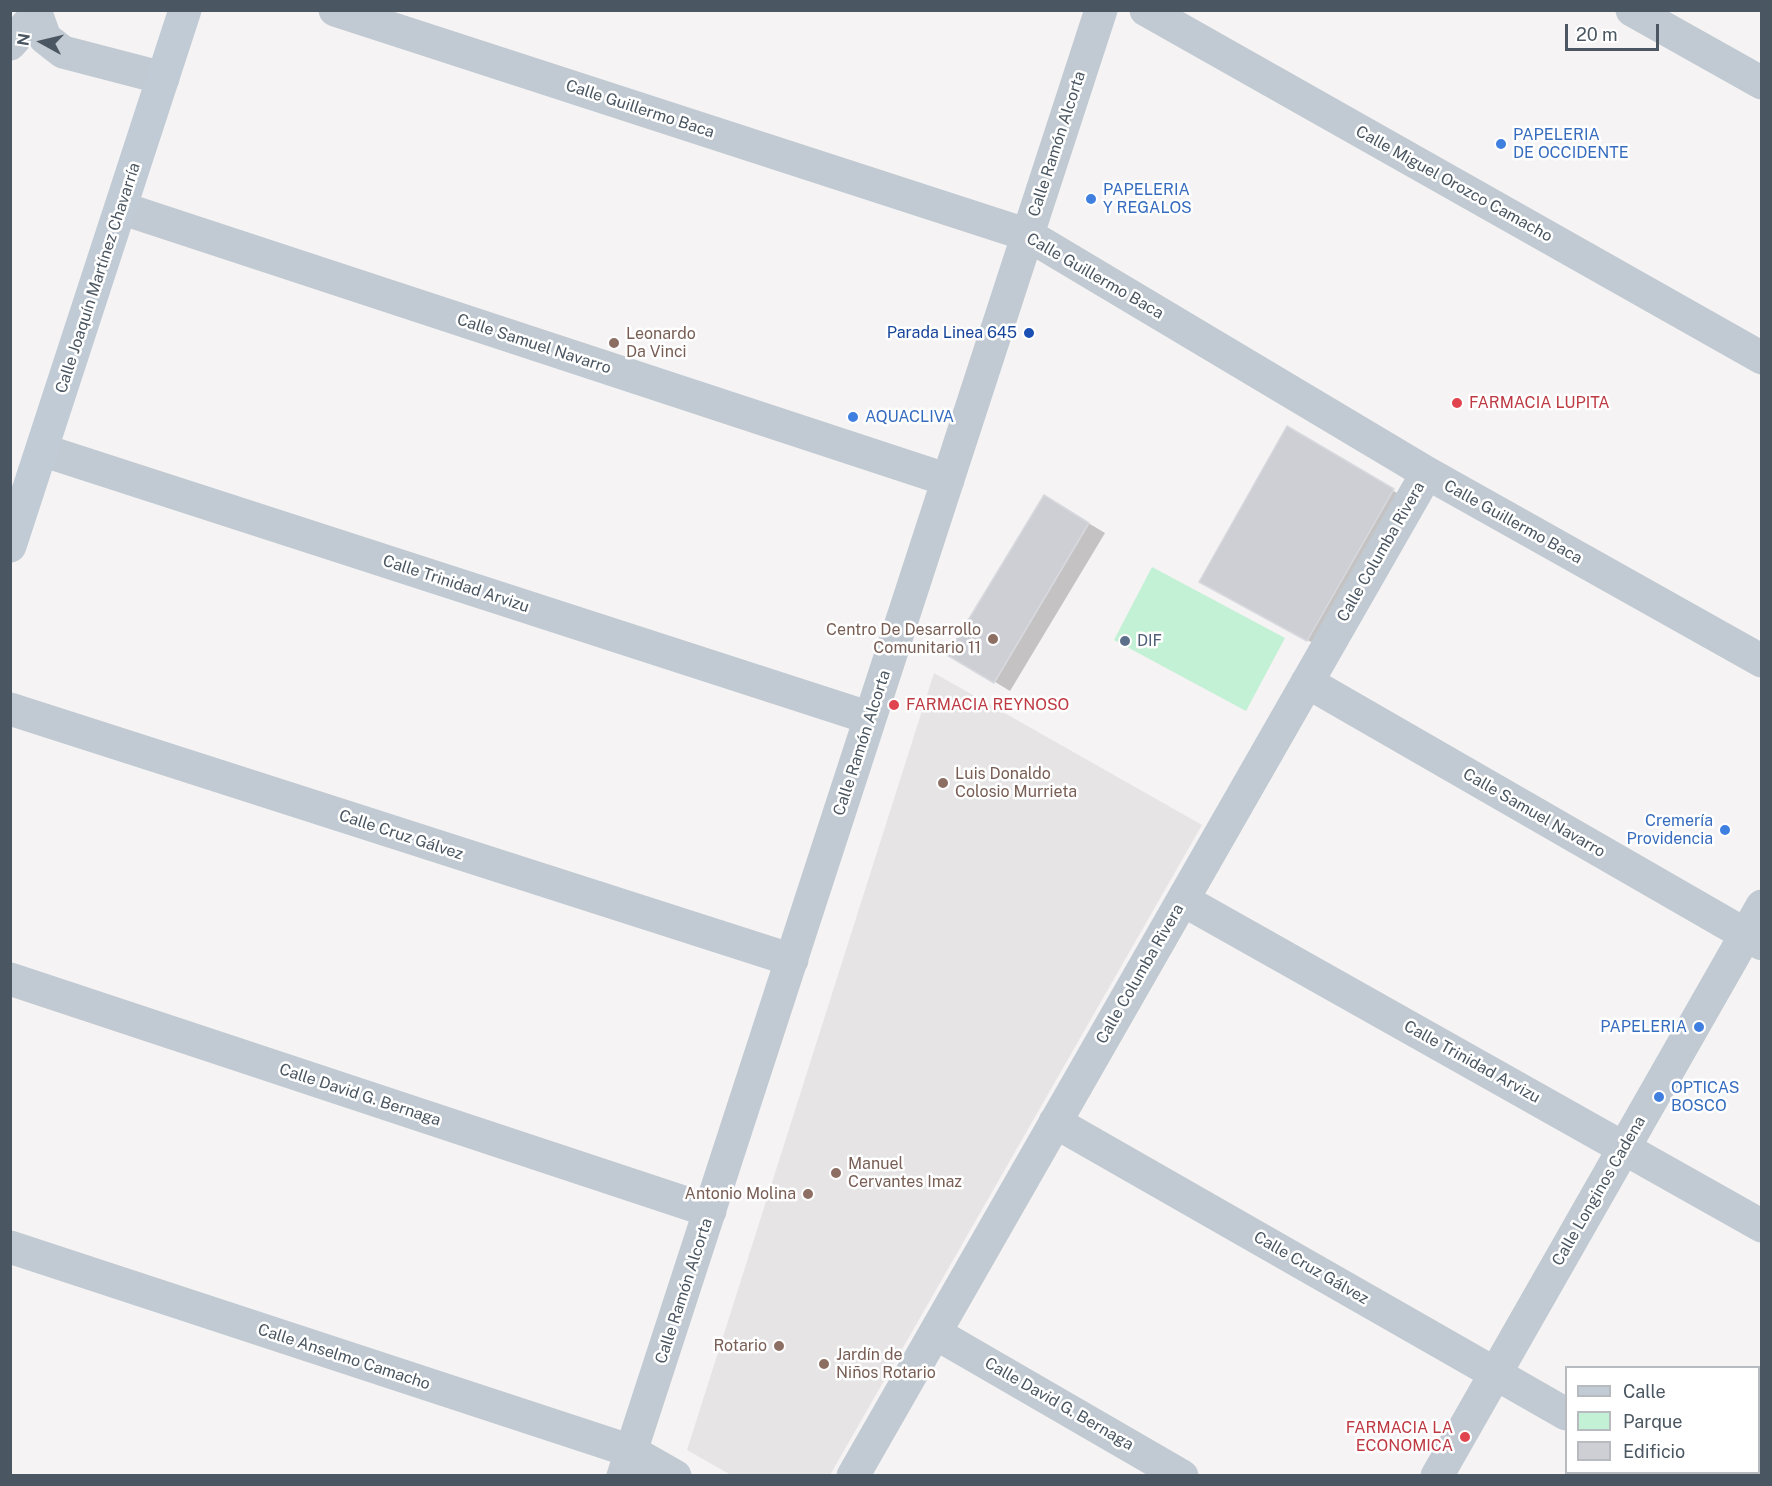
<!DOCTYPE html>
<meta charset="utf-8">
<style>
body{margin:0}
#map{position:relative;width:1772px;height:1486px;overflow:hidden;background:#f5f3f3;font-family:"Public Sans",sans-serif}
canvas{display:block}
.frame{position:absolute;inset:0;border:12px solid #4a5661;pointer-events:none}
.legend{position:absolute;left:1565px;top:1366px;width:195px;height:108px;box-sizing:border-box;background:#fff;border:2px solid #b7bbc0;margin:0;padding:8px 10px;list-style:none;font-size:18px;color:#4a5661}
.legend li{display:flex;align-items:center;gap:12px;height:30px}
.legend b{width:30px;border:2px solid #b7bbc0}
.north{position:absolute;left:12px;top:12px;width:60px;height:60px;-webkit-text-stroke:4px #fff;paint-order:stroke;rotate:278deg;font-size:16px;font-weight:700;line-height:24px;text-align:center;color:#4a5661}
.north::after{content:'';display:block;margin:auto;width:21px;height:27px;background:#4a5661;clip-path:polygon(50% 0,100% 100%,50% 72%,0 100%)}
.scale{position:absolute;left:1565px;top:24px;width:94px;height:27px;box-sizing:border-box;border:3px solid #4a5661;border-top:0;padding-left:8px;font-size:18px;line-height:21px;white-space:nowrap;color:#4a5661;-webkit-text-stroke:4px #fff;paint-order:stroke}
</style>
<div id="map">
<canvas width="1772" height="1486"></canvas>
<div class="frame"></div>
<ul class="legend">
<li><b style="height:8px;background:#c1cbd6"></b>Calle</li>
<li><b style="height:16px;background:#c3f1d5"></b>Parque</li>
<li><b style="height:16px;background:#cdcfd5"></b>Edificio</li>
</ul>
<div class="north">N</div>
<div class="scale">20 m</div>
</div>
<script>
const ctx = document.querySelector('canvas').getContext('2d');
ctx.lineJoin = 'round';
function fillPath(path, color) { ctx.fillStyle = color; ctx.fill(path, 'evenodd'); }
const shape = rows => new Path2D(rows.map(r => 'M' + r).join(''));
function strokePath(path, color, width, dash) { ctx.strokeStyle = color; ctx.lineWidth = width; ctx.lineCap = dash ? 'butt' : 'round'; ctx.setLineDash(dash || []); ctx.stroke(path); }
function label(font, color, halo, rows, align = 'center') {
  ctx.font = font + ' "Public Sans",sans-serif'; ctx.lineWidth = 5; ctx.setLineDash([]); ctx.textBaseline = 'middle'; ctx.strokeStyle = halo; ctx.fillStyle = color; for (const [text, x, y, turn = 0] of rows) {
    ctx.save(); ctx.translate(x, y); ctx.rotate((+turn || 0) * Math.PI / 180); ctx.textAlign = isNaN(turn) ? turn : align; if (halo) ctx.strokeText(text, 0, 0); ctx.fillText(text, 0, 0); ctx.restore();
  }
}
const education = shape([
 [934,673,1202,825,830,1475,731,1475,687,1450]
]);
const green = shape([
 [1152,567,1285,638,1246,711,1114,640]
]);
const shadow = shape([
 [1287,428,1414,503,1329,652,1223,593],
 [1060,506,1105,533,1010,691,949,654]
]);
const building = shape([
 [1287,426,1394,489,1307,641,1199,582,1287,426],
 [1044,495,1089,523,994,683,947,655,1044,495]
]);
const street = shape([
 [35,10,45,38,63,52,163,78],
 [335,10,1028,235,1427,473,1762,661],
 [1146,10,1762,358],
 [1632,10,1762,83],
 [10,44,36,15],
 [121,208,948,480],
 [42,450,870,718],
 [1307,682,1762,944],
 [10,709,792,960],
 [1183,900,1762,1226],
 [10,979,710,1211],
 [1055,1122,1566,1414],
 [10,1247,631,1451,675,1476],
 [935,1333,1182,1476],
 [1669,1472,1675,1476],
 [623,1476,1101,10],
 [853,1476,1427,473],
 [1437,1476,1762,906]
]);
const secondary = shape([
 [10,546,185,10]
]);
const markers = [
 [1501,144,6,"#3f7fe0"],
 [1091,199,6,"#3f7fe0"],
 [1029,333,6,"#1a4fb4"],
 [614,343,6,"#8d6e63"],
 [1457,403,6,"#e0444e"],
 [853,417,6,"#3f7fe0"],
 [993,639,6,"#8d6e63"],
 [1125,641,6,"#5c6f8a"],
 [894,705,6,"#e0444e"],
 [943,783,6,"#8d6e63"],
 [1725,830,6,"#3f7fe0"],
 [1699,1027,6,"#3f7fe0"],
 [1659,1097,6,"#3f7fe0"],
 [836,1173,6,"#8d6e63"],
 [808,1194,6,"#8d6e63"],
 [779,1346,6,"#8d6e63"],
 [824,1364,6,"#8d6e63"],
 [1465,1437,6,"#e0444e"]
];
const streetNames = [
 ["Calle Guillermo Baca",640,109,18],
 ["Calle Ramón Alcorta",1057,144,-72],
 ["Calle Miguel Orozco Camacho",1454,184,29],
 ["Calle Guillermo Baca",1095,276,30],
 ["Calle Joaquín Martínez Chavarría",98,278,-72],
 ["Calle Samuel Navarro",534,344,18],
 ["Calle Guillermo Baca",1513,522,29],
 ["Calle Columba Rivera",1381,552,-60],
 ["Calle Trinidad Arvizu",456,584,18],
 ["Calle Ramón Alcorta",862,743,-72],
 ["Calle Samuel Navarro",1534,813,30],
 ["Calle Cruz Gálvez",401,835,18],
 ["Calle Columba Rivera",1140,974,-60],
 ["Calle Trinidad Arvizu",1472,1062,29],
 ["Calle David G. Bernaga",360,1095,18],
 ["Calle Longinos Cadena",1599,1191,-60],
 ["Calle Cruz Gálvez",1311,1268,30],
 ["Calle Ramón Alcorta",684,1291,-72],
 ["Calle Anselmo Camacho",344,1357,18],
 ["Calle David G. Bernaga",1059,1404,30]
];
const shopNames = [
 ["PAPELERIA",1513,135],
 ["DE OCCIDENTE",1513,153],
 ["PAPELERIA",1103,190],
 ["Y REGALOS",1103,208],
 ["AQUACLIVA",865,417],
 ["Cremería",1713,821,"right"],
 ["Providencia",1713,839,"right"],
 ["PAPELERIA",1687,1027,"right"],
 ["OPTICAS",1671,1088],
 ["BOSCO",1671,1106]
];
const transitNames = [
 ["Parada Linea 645",1017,333]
];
const educationNames = [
 ["Leonardo",626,334],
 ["Da Vinci",626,352],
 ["Centro De Desarrollo",981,630,"right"],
 ["Comunitario 11",981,648,"right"],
 ["Luis Donaldo",955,774],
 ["Colosio Murrieta",955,792],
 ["Manuel",848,1164],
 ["Cervantes Imaz",848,1182],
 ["Antonio Molina",796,1194,"right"],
 ["Rotario",767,1346,"right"],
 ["Jardín de",836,1355],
 ["Niños Rotario",836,1373]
];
const healthNames = [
 ["FARMACIA LUPITA",1469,403],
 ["FARMACIA REYNOSO",906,705],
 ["FARMACIA LA",1453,1428,"right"],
 ["ECONOMICA",1453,1446,"right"]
];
const serviceNames = [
 ["DIF",1137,641]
];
fillPath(education, '#e6e4e5');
fillPath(green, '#c3f1d5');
fillPath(shadow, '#0003');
fillPath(building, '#cdcfd5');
strokePath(building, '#d7d9de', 1.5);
strokePath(street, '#c1cad2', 33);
strokePath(secondary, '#c1cbd6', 33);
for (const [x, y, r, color] of markers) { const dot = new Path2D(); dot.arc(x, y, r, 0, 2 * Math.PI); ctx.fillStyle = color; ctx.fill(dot); strokePath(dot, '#fff', 2); }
label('16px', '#4a5661', '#fff', streetNames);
label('16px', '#366cbe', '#fff', shopNames, 'left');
label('16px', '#164399', '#fff', transitNames, 'right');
label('16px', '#785e54', '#fff', educationNames, 'left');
label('16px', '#be3a42', '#fff', healthNames, 'left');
label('16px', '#4e5e75', '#fff', serviceNames, 'left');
</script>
